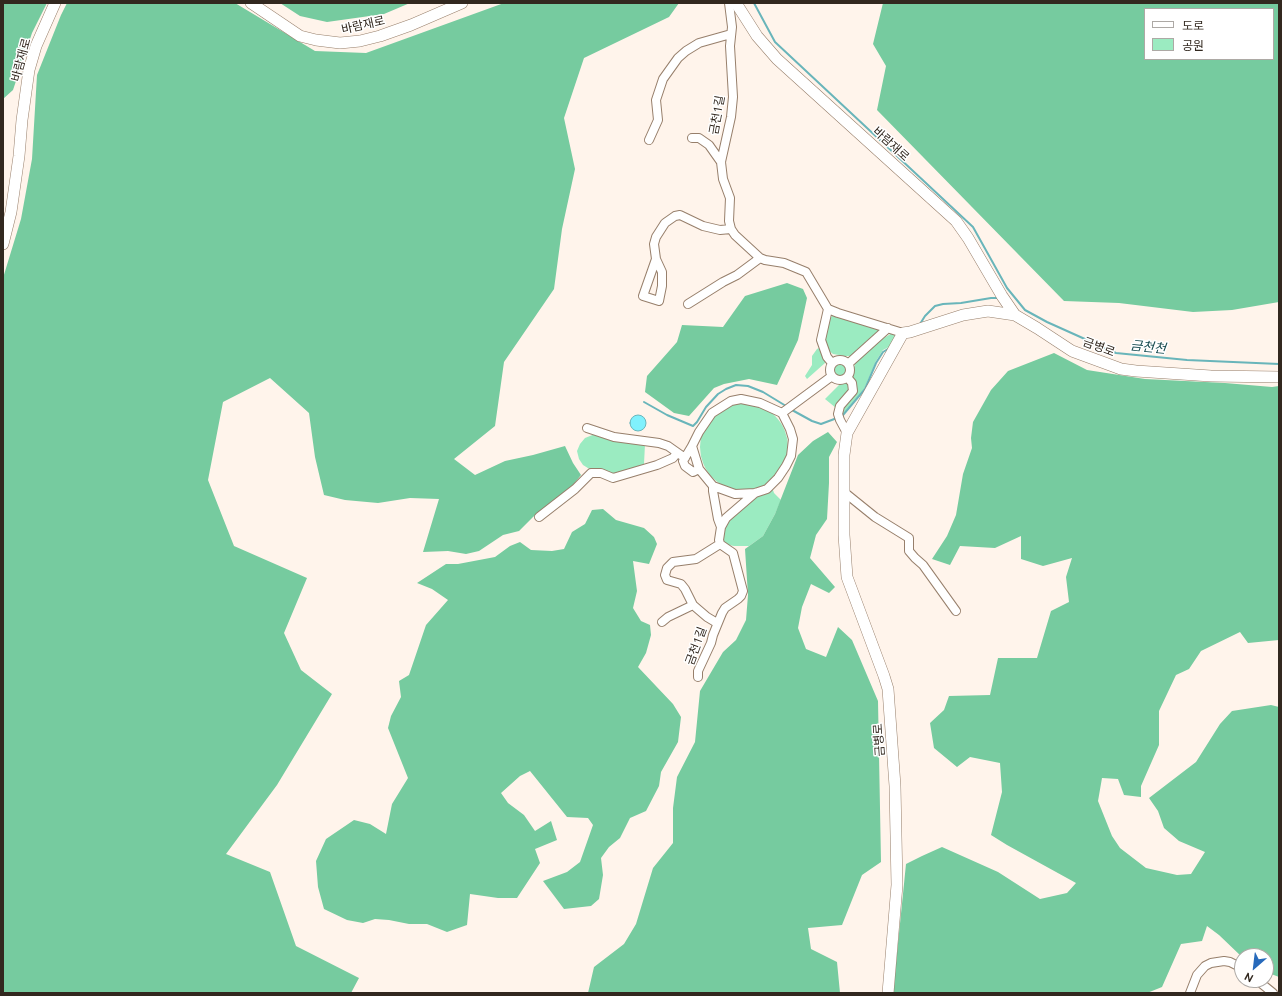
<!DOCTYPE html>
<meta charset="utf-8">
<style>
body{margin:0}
#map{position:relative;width:1282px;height:996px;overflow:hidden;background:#fff4eb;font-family:Ubuntu,"Noto Sans KR",sans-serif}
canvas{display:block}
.frame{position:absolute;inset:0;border:4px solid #32281f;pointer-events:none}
.legend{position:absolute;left:1144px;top:8px;width:130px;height:52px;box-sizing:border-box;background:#fff;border:1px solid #ada9a5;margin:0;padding:5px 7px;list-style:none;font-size:12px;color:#32281f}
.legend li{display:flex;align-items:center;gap:8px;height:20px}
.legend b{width:20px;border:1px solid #ada9a5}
.north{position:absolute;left:1234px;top:948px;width:40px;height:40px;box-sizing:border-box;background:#fff;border:1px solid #ada9a5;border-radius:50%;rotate:208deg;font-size:11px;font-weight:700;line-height:16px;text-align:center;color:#32281f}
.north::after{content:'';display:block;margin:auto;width:14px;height:18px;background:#276abb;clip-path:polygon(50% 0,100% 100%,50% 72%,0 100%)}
</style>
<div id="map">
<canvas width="1282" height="996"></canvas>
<div class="frame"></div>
<ul class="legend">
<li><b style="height:5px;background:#fff"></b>도로</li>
<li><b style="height:11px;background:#9bebc1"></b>공원</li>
</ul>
<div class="north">N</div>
</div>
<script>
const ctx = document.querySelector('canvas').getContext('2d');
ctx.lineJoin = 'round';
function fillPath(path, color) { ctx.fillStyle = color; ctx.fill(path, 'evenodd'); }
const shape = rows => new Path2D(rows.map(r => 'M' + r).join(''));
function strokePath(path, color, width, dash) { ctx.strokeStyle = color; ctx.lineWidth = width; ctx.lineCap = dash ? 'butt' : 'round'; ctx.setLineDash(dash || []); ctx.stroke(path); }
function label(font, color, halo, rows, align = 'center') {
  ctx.font = font + ' Ubuntu,"Noto Sans KR",sans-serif'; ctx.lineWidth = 3; ctx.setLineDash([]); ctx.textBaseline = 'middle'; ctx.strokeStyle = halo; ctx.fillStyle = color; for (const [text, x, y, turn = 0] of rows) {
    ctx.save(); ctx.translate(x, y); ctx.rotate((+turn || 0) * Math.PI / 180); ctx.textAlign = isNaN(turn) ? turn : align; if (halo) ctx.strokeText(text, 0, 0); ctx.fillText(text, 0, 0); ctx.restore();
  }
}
const green = shape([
 [836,315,879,328,880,332,851,356,845,356,833,354,828,350,824,344,825,335,829,320,832,316],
 [892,333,895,333,895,338,889,347,883,350,876,361,864,389,843,414,841,414,853,381,853,372,856,359,876,343],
 [819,348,825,359,825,363,807,379,805,376,812,365,812,356,817,349],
 '832 370a8 8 0 1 1 16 0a8 8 0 1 1-16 0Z',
 [842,382,846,382,849,385,851,390,836,408,825,399],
 '700 447a44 44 0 1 1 88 0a44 44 0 1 1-88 0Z',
 [595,434,645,444,644,464,613,475,591,470,583,465,579,459,577,451,580,444,585,438],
 [772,487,774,493,781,500,775,514,763,536,749,546,734,546,724,544,723,538,726,522,759,494]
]);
const forest = shape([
 [3,3,47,3,32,33,13,90,3,99],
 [67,3,235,3,315,51,366,53,504,3,679,3,669,17,584,58,564,118,575,169,562,229,554,289,504,362,495,426,454,459,475,475,505,461,533,455,565,446,573,463,581,475,573,485,533,517,519,531,503,535,479,551,466,554,448,551,423,552,439,499,410,498,378,503,345,500,324,495,315,457,309,413,270,378,223,402,208,480,234,546,307,578,284,633,301,670,332,694,277,785,226,854,270,872,296,946,359,978,351,993,3,993,3,278,21,219,32,159,37,75,61,15],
 [280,3,410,3,384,14,327,22,300,16],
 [883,3,1279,3,1279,302,1232,310,1193,312,1119,303,1064,301,877,110,886,66,873,44],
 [1145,9,1273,9,1273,59,1145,59],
 [787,283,803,289,807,298,798,340,777,385,749,379,724,384,714,388,689,416,674,413,645,392,647,376,677,342,682,325,723,327,745,296],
 [1054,353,1087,370,1145,379,1225,383,1272,387,1279,386,1279,640,1248,643,1240,632,1201,651,1189,669,1176,675,1159,711,1159,745,1141,786,1141,797,1124,795,1118,779,1102,778,1098,801,1112,836,1120,848,1146,868,1177,875,1191,874,1205,852,1179,841,1164,828,1158,811,1149,798,1196,762,1220,724,1232,711,1271,705,1279,707,1279,977,1266,972,1266,956,1242,957,1219,935,1207,926,1202,941,1181,944,1162,987,1147,993,893,993,906,864,922,856,942,847,998,872,1040,899,1067,893,1076,883,1007,845,991,835,1002,792,1000,763,970,757,957,767,934,748,930,723,944,710,949,696,990,695,998,658,1037,658,1051,611,1069,602,1066,577,1072,558,1043,566,1021,559,1021,536,995,548,960,546,950,565,932,559,947,536,956,515,963,474,972,448,971,438,973,422,991,390,1008,371],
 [828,432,837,442,829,457,829,483,827,519,816,535,810,558,835,587,829,593,811,584,802,607,798,628,806,649,826,657,838,627,852,640,878,701,881,862,862,875,842,925,808,928,811,949,837,962,840,993,588,993,594,967,624,944,636,924,653,868,673,843,673,808,677,777,695,742,700,691,723,652,736,640,746,620,748,595,745,549,763,536,775,514,798,455,813,441],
 [603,509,616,520,644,528,654,537,657,544,649,564,633,561,637,591,633,608,641,621,650,625,651,635,646,653,638,667,673,704,681,717,678,742,661,772,659,786,646,811,630,818,620,838,609,847,601,858,603,875,599,899,591,906,564,909,543,881,567,872,580,862,593,825,588,818,567,817,530,771,520,776,501,793,508,803,524,815,535,831,551,821,557,840,535,849,540,863,517,898,498,898,470,894,467,925,447,932,427,924,409,924,389,920,375,919,363,923,347,920,324,909,318,887,316,861,326,839,354,820,370,824,386,834,392,804,408,778,388,728,391,716,401,697,399,681,409,675,426,625,448,600,432,589,417,583,446,564,458,564,495,557,510,546,520,542,531,550,552,551,564,549,572,532,585,524,592,510]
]);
const water = shape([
 '630 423a8 8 0 1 1 16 0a8 8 0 1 1-16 0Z'
]);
const stream = shape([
 [754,3,775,42,973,227,1007,288,1025,310,1047,322,1116,353,1187,360,1279,364],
 [920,324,925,316,935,306,943,304,961,303,991,298,998,298],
 [644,402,667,415,693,426,697,422,706,407,718,394,726,389,736,385,748,386,763,392,786,406],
 [792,410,812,421,821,424,837,418],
 [841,416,843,415,865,389,876,363,883,352,888,349]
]);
const street = shape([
 [729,3,732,27,730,46,733,97,731,117,721,162,723,179,730,198,729,221,731,229,735,235,760,258,765,260,784,263,806,272,828,309,838,313,903,333],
 [692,138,699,138,709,145,721,162],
 [649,140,658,120,656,100,663,79,678,58,686,51,699,43,731,34],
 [656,259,643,296,659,301,662,286,662,272,656,259,654,244,656,237,665,223,675,216,680,215,703,226,720,230,731,229],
 [688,304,723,282,737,275,760,258],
 [828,309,821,340,827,357,832,363],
 '830 370a10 10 0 1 1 20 0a10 10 0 1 1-20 0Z',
 [848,364,888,328],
 [847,377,852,383,853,391,840,406,838,414,840,420,847,433],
 [782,413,832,376],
 [587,428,614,437,659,443,668,446,685,458],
 [692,446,699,432,712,413,731,401,741,399,760,403,782,413,790,429,793,439,791,456,786,466,778,478,767,489,755,493,735,494,713,486,713,491,718,519,721,527,719,540,720,544,696,559,673,562,667,568,665,575,667,580,681,584,685,589,693,605,707,617,717,623],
 [699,469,693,472,685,466,683,461,692,446,699,469,713,486],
 [844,492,875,517,909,538,909,551,915,558,923,565,956,611],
 [539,517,575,489,591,473,601,473,613,478,657,465,673,458,677,453],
 [721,527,726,518,755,493],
 [662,622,668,617,693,605],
 [698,677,698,671,711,643,713,635,722,613,725,608,738,599,741,596,743,591,733,553,720,544],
 [1257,980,1273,993],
 [1190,993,1197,975,1205,966,1211,963,1224,961,1230,962,1242,968]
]);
const secondary = shape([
 [251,3,300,36,316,40,340,43,360,41,380,36,411,25,462,3],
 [736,3,757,36,777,59,956,221,968,238,1002,296,1015,315],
 [3,244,11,212,19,156,22,120,29,70,36,46,55,3],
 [888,993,897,885,895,786,889,703,888,689,884,676,847,577,844,535,844,455,847,433,903,333,910,332,963,315,988,311,1015,315,1037,328,1072,351,1121,369,1136,371,1211,376,1279,377]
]);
const streetNames = [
 ["바람재로",363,25,-13],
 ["바람재로",21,60,-75],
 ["금천1길",717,115,-80],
 ["바람재로",891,144,42],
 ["금병로",1099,347,20],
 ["금천1길",696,646,-70],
 ["금병로",879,740,-94]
];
const waterNames = [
 ["금천천",1148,347,6]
];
fillPath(green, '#9bebc1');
fillPath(forest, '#76cb9f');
fillPath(water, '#80f1fd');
strokePath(water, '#69b5ba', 1);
strokePath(stream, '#69b5ba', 2);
strokePath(street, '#977f6b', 10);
strokePath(secondary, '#977f6b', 12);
strokePath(street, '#fff', 8);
strokePath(secondary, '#fff', 11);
label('12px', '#32281f', '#fff', streetNames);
label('italic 13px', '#15494e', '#fff', waterNames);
</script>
